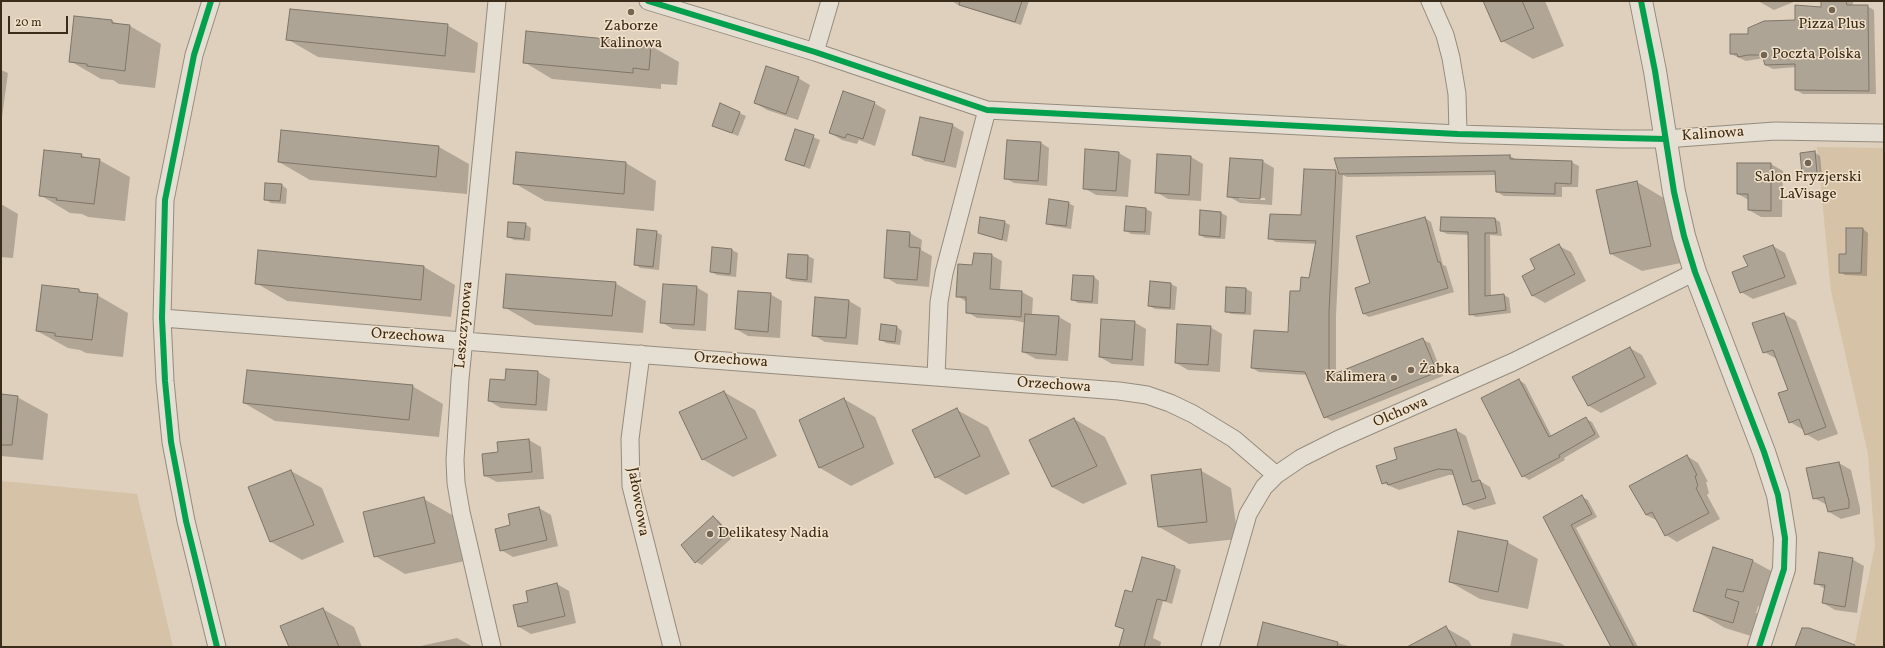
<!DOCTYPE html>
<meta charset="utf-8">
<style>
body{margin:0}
#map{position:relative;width:1885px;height:648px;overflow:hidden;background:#ded0bc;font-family:Vollkorn,serif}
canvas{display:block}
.frame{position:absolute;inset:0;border:2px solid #3a2c1a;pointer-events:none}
.scale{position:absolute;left:8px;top:16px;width:60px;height:18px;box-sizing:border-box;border:2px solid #3a2c1a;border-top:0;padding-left:5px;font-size:12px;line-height:14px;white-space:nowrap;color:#3a2c1a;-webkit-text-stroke:3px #f3e2ca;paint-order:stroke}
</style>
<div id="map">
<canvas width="1885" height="648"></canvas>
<div class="frame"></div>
<div class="scale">20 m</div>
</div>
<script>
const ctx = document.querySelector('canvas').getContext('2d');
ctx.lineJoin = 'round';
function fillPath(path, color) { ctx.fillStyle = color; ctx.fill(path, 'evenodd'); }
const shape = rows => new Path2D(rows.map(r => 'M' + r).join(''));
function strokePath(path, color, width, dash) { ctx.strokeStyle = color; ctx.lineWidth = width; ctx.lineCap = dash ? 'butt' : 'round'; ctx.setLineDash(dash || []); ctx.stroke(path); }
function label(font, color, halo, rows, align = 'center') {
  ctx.font = font + ' Vollkorn,serif'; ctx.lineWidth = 3; ctx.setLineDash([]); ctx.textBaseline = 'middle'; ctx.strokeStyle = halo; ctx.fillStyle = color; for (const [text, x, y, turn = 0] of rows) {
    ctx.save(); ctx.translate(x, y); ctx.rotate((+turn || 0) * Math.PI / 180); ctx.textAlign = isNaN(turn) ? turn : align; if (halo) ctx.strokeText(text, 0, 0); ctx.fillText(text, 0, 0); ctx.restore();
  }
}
const green = shape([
 [1817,147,1884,148,1884,647,1854,647,1875,546,1868,454,1831,291],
 [1,481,137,494,173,647,1,647]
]);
const shadow = shape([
 [952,1,1029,1,1021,25,958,5],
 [1485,1,1545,1,1564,46,1533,59,1502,41],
 [1758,1,1796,1,1774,10],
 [1822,1,1853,1,1853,6,1867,6,1874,10,1876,94,1803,94,1796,90,1796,67,1773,69,1765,65,1764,58,1746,61,1731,54,1749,35,1796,21,1822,8],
 [112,21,118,24,130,26,161,44,155,88,119,84,113,80,101,79,70,61],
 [447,25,478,43,475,73,318,57,287,39],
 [636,43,651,46,679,62,677,85,661,84,661,89,552,79,524,62],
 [1,70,8,73,2,117,1,117],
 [798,78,810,85,798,120,767,110,755,103],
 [874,103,886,110,875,146,859,140,857,144,842,140,830,133],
 [721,105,746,116,738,136,713,126],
 [952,125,964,132,956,168,925,161,913,154],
 [796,130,820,140,810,169,786,160],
 [1041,143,1049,148,1047,186,1014,183,1005,178],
 [439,147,469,164,467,194,310,180,279,162],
 [1814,152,1820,156,1822,176,1808,177,1803,174],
 [1119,153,1131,160,1128,197,1096,195,1084,188],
 [81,155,87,158,99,160,130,177,125,221,88,217,82,214,70,213,40,195],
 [1510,156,1517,160,1571,162,1579,166,1578,187,1562,187,1562,197,1504,196,1497,192,1497,175,1347,177,1343,175,1336,316,1336,375,1423,340,1430,343,1443,376,1332,421,1325,417,1308,375,1259,372,1252,368,1289,333,1301,292,1310,279,1316,244,1276,242,1269,238,1302,216,1305,170,1336,171,1340,173],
 [1191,157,1203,164,1201,201,1168,199,1156,192],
 [1262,161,1274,168,1272,205,1240,203,1228,196],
 [1239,197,1265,198,1265,200,1239,199],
 [626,163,656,181,654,211,545,201,514,183],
 [1771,164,1783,171,1782,217,1761,217,1749,210,1749,200,1738,194],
 [1637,182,1667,200,1681,263,1642,271,1611,254],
 [282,185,287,189,286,204,271,203,265,199],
 [1068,203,1074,206,1071,229,1053,226,1047,223],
 [1,204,18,214,13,258,1,257],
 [1146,209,1152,212,1150,235,1131,234,1125,230],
 [1221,213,1227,216,1225,239,1205,238,1200,235],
 [1425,218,1431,222,1443,265,1446,266,1454,292,1369,317,1364,314,1371,284],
 [1495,219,1500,222,1502,236,1490,235,1491,297,1504,295,1509,298,1511,313,1476,317,1470,314,1469,235,1447,234,1441,231],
 [1004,222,1010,225,1007,242,979,232],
 [525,224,531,228,530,241,514,240,508,237],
 [1863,229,1868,233,1867,276,1845,275,1840,272],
 [656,232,662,235,659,270,640,268,635,264],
 [910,233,922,240,921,250,932,256,929,287,897,284,885,277],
 [1559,246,1571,252,1586,281,1545,303,1533,296,1536,269],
 [1773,246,1785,253,1797,284,1753,299,1741,292,1749,266],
 [713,248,732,250,738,253,736,277,717,275,711,272],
 [789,255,808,256,814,259,812,283,792,281,787,278],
 [991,255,1002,261,1000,291,1022,292,1033,298,1032,315,1059,317,1071,324,1068,361,1036,359,1023,352,1026,323,1013,320,977,318,967,312,967,302,957,296,973,266],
 [424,267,455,285,451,317,287,301,256,283],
 [1094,277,1099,281,1098,304,1078,303,1072,299],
 [615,283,646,301,643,333,535,325,504,307],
 [1171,284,1177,287,1175,310,1155,309,1149,306],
 [696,287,708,294,706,331,673,329,661,322],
 [1227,288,1246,289,1252,292,1251,315,1231,314,1226,311],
 [79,290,85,294,97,295,128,313,123,357,86,353,80,350,68,348,37,331],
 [770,294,782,301,780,338,748,336,736,329],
 [849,301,861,308,858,345,825,342,813,335],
 [1784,314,1796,321,1838,434,1818,441,1806,434,1804,429,1802,429,1790,422,1789,391,1777,359,1764,352],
 [1134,322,1146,329,1144,366,1112,364,1100,357],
 [897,327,902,331,900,345,886,343,880,339],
 [1210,327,1222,334,1220,372,1188,370,1176,363],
 [1630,348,1642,355,1657,384,1601,413,1589,406,1574,378],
 [538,372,550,379,547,411,501,408,489,401,506,381],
 [1519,380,1525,384,1552,437,1586,419,1592,422,1600,437,1564,458,1565,460,1529,480,1523,476],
 [412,386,443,404,439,437,275,421,244,403],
 [724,392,755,410,777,456,733,477,702,459],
 [1,395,17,397,48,414,43,460,1,456],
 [844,399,875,417,894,464,851,486,820,468,800,420],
 [957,410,988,427,1010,474,966,495,936,477],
 [1074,419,1105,437,1127,484,1083,504,1052,487],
 [1456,430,1466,436,1480,481,1490,487,1496,504,1474,510,1463,504,1455,475,1449,475,1399,490,1383,483,1398,459],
 [529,440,541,447,544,479,497,482,485,476,499,453],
 [1687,456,1698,463,1708,482,1706,482,1709,493,1707,495,1720,519,1677,542,1666,535,1658,521,1646,515],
 [1839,463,1851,470,1860,508,1860,514,1841,519,1829,512,1827,505,1814,498],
 [1200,470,1231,488,1238,539,1189,544,1159,527],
 [291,471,322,488,344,542,302,560,271,542,249,488],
 [1582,497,1588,500,1597,517,1576,528,1638,647,1613,647,1544,517],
 [424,499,454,516,465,561,405,574,375,556],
 [539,508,551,515,558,546,513,557,501,550,512,526],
 [713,517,719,521,733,537,702,565,696,562],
 [1507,542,1538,559,1528,609,1480,599,1450,582],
 [1714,548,1753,561,1784,578,1774,609,1758,606,1756,613,1770,621,1764,640,1725,628,1694,610],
 [1142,558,1175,567,1181,570,1172,604,1163,601,1153,638,1161,642,1160,647,1120,647,1125,630,1116,626,1133,593],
 [1852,559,1864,566,1857,613,1835,610,1823,603,1825,589,1815,583],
 [557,584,569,591,576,623,531,634,519,627,530,602],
 [323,609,354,627,362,647,290,647],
 [1264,623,1352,647,1258,647],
 [1446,628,1469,641,1472,647,1409,647],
 [1513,633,1560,643,1567,647,1510,647],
 [457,638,473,647,416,647]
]);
const building = shape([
 [960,1,1022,1,1015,22,959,5,960,1],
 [1483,1,1522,1,1534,28,1501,42,1483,1],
 [1821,1,1846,1,1847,5,1868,5,1869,91,1795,90,1795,64,1765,65,1762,55,1748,55,1738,57,1737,54,1730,54,1730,34,1748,34,1748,28,1764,21,1795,20,1795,5,1821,7,1821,1],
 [290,9,448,24,445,56,286,40,290,9],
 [74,16,112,20,112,23,130,25,125,71,87,66,87,64,69,62,74,16],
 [526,31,636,42,636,43,651,45,649,70,633,68,633,73,523,63,526,31],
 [766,66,799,77,786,114,754,103,766,66],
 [843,91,875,102,863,139,847,134,845,138,829,133,843,91],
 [720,103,740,112,732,133,712,126,720,103],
 [920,117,953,124,944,162,912,155,920,117],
 [795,129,814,135,804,166,785,160,795,129],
 [281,130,439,146,436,177,278,162,281,130],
 [1007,140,1041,142,1038,181,1004,179,1007,140],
 [1085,149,1119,152,1116,191,1083,189,1085,149],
 [44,150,82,154,81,157,100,159,94,204,56,200,57,198,39,196,44,150],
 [1815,151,1817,173,1802,174,1800,153,1815,151],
 [516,152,626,162,624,194,513,184,516,152],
 [1157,154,1191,156,1189,195,1155,193,1157,154],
 [1510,155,1510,159,1572,161,1571,184,1555,183,1555,194,1496,192,1495,171,1339,174,1334,158,1510,155],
 [1230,158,1263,160,1260,199,1227,197,1230,158],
 [1737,163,1771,163,1771,211,1748,210,1748,194,1737,194,1737,163],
 [1304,169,1336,170,1329,312,1329,376,1423,338,1437,372,1324,418,1305,372,1251,368,1254,330,1288,332,1290,291,1300,291,1301,277,1309,278,1316,241,1268,239,1270,214,1301,215,1304,169],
 [1637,181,1651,246,1610,254,1596,190,1637,181],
 [265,183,282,184,280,201,264,200,265,183],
 [1049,199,1069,202,1066,226,1046,224,1049,199],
 [1126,206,1146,208,1145,232,1124,231,1126,206],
 [1200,210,1221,212,1220,237,1199,235,1200,210],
 [980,217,1005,221,1002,240,978,233,980,217],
 [1425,217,1438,262,1440,262,1448,288,1363,314,1355,288,1370,283,1356,236,1425,217],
 [1441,217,1495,218,1497,233,1485,233,1485,296,1504,294,1506,310,1469,315,1468,232,1440,231,1441,217],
 [508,222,526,223,524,239,507,237,508,222],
 [1846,228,1863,228,1861,273,1839,273,1839,254,1846,254,1846,228],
 [637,229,657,231,653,267,634,265,637,229],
 [887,230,910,232,909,247,920,248,917,280,884,278,887,230],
 [1559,244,1575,274,1532,296,1522,276,1535,269,1530,259,1559,244],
 [1773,245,1785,277,1740,293,1732,272,1748,266,1743,256,1773,245],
 [712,247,732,249,730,274,710,272,712,247],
 [258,250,424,266,421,300,255,284,258,250],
 [974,253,992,254,990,289,1022,291,1021,317,966,313,966,297,956,297,958,264,972,265,974,253],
 [788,254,808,255,807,280,786,278,788,254],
 [506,274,616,282,612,316,503,308,506,274],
 [1073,275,1094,276,1092,302,1071,300,1073,275],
 [1150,281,1171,283,1170,308,1148,306,1150,281],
 [663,284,697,286,694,325,660,323,663,284],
 [42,285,79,289,79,292,98,294,92,340,55,336,55,333,36,331,42,285],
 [1226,287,1246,288,1245,313,1225,312,1226,287],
 [738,291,771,293,768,332,735,329,738,291],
 [815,297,849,300,846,338,812,336,815,297],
 [1784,313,1826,427,1805,435,1799,419,1789,423,1778,393,1788,390,1773,350,1763,353,1752,323,1784,313],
 [1025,314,1059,316,1056,355,1022,352,1025,314],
 [1101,319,1135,321,1132,360,1099,357,1101,319],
 [881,324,897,326,895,342,879,340,881,324],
 [1177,324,1211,326,1208,365,1175,363,1177,324],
 [1630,347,1645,377,1588,406,1572,377,1630,347],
 [506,369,538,371,536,405,488,401,490,379,505,380,506,369],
 [247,370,413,385,409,420,243,403,247,370],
 [1519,379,1549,437,1586,417,1595,434,1559,455,1560,457,1522,477,1481,398,1519,379],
 [724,391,747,438,702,460,679,412,724,391],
 [1,394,18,396,12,445,1,445,1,394],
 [844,398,864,447,819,468,799,420,844,398],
 [957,408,980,456,935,478,912,430,957,408],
 [1074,418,1097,466,1052,487,1029,440,1074,418],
 [1456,429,1472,482,1480,480,1486,498,1463,505,1452,470,1438,469,1388,485,1387,482,1382,484,1376,466,1397,459,1394,448,1456,429],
 [529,439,532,472,484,476,482,454,498,452,497,442,529,439],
 [1687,455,1697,475,1695,476,1698,486,1696,488,1709,513,1665,536,1652,512,1646,515,1629,486,1687,455],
 [1839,462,1849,501,1849,508,1828,512,1824,497,1813,499,1806,468,1839,462],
 [1201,469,1207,522,1158,527,1151,475,1201,469],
 [291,470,314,525,270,542,248,487,291,470],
 [1582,495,1592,514,1571,525,1634,647,1611,647,1543,517,1582,495],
 [424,497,435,543,374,557,363,512,424,497],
 [539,507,547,540,500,551,495,529,510,525,508,514,539,507],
 [713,516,728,533,695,563,681,545,713,516],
 [1458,531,1508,541,1498,592,1449,582,1458,531],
 [1713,547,1753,560,1743,592,1727,589,1725,597,1739,602,1733,623,1693,611,1713,547],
 [1819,552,1853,558,1845,607,1822,603,1825,585,1814,584,1819,552],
 [1142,557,1175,566,1166,601,1157,599,1144,647,1119,647,1124,629,1115,626,1125,590,1132,592,1142,557],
 [557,583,565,616,518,627,513,605,528,602,526,591,557,583],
 [323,608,339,647,289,647,280,626,323,608],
 [1263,622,1338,642,1337,647,1257,647,1263,622],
 [1446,626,1457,647,1407,647,1446,626],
 [1802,628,1809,628,1855,645,1854,647,1795,647,1802,628]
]);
const minor = shape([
 [211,1,194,55,165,200,162,318,165,381,171,442,186,521,217,647],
 [648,1,815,52,987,110,1458,134,1622,139,1665,139,1775,131,1884,133],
 [1430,1,1445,35,1451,58,1457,94,1458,134],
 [815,52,830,1],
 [162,318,1119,391,1147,395,1170,403,1193,414,1234,439,1276,475],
 [641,354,630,439,631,486,672,647],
 [936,377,939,302,944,273,987,110],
 [492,647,461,512,456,483,455,460,460,379,497,1],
 [1210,647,1248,514,1264,487,1276,475,1301,458,1337,440,1513,362,1695,272]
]);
const tertiary = shape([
 [1641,1,1655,71,1674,192,1684,236,1695,272,1764,452,1778,495,1785,538,1784,569,1759,647]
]);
const bus1 = shape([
 [211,1,194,55,165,200,162,318,165,381,171,442,186,521,217,647],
 [648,1,815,52,987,110,1458,134,1665,139],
 [1641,1,1655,71,1674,192,1684,236,1695,272,1764,452,1778,495,1785,538,1784,569,1759,647]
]);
const markers = [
 [1832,10,4,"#736553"],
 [631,12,4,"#736553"],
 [1764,55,4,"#736553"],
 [1808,163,4,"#736553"],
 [1411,370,4,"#736553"],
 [1394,378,4,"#736553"],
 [710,534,4,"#736553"]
];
const poiNames = [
 ["Pizza Plus",1832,25],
 ["Zaborze",631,27],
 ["Kalinowa",631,44],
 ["Poczta Polska",1772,55,"left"],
 ["Salon Fryzjerski",1808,178],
 ["LaVisage",1808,195],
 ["Żabka",1419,370,"left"],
 ["Kalimera",1386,378,"right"],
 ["Delikatesy Nadia",718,534,"left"]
];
const streetNames = [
 ["Kalinowa",1713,135,-4],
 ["Leszczynowa",465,325,-85],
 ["Orzechowa",408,337,4],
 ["Orzechowa",731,361,4],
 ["Orzechowa",1054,386,4],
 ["Olchowa",1401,413,-23],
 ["Jałowcowa",637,502,80]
];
fillPath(green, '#d5c2a7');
fillPath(shadow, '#0003');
fillPath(building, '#aea496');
strokePath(building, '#7e7568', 1);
strokePath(minor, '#958c7e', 19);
strokePath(tertiary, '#958c7e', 24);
strokePath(minor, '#e5ded3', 17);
strokePath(tertiary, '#e5ded3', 22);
strokePath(bus1, '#03a04e', 6);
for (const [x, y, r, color] of markers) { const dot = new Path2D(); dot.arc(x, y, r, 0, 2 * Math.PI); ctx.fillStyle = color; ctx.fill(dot); strokePath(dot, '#f3e2ca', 1.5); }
label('15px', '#3a2c1a', '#f3e2ca', poiNames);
label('15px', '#3a2c1a', '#f3e2ca', streetNames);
</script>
